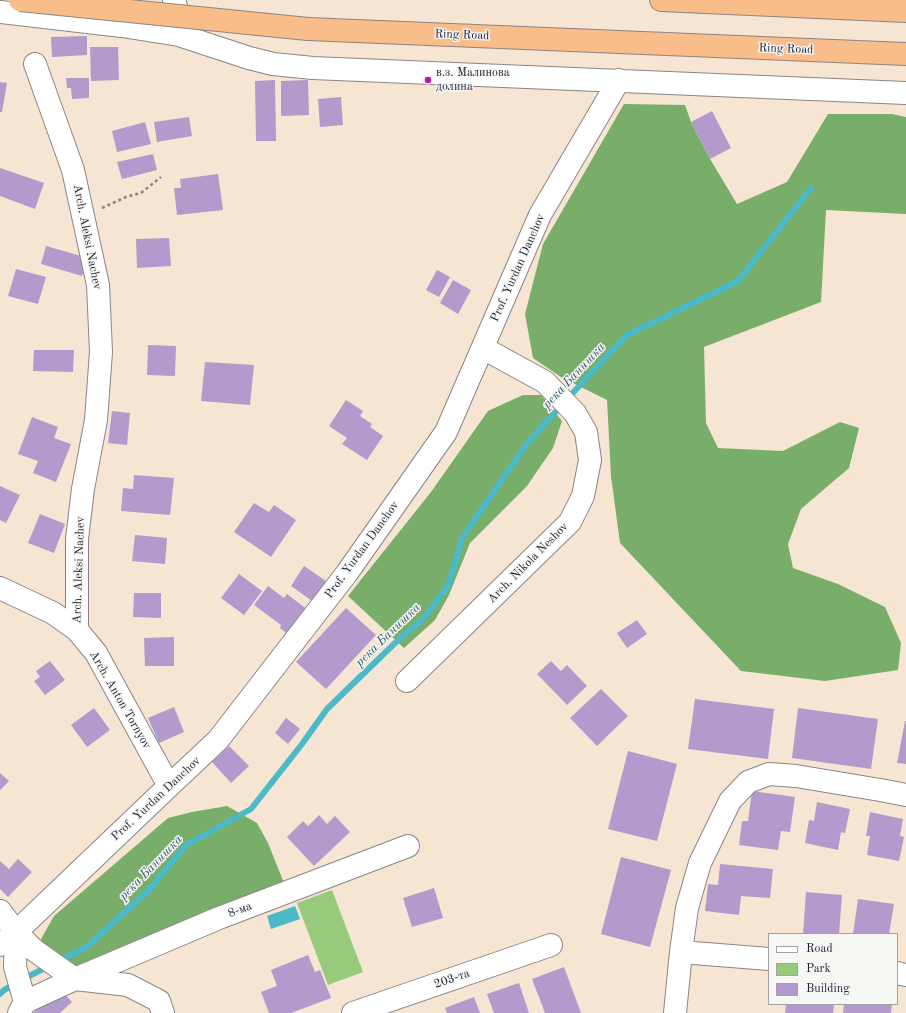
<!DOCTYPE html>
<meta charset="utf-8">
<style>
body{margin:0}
#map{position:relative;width:906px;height:1013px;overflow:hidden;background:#f5e5d2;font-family:"Old Standard TT",serif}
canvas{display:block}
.legend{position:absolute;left:768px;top:933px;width:130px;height:72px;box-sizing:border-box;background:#f6f6f2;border:1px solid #a1a1a9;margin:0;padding:5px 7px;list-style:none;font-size:12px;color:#22223b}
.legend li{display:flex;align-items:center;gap:8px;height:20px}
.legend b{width:20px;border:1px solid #a1a1a9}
</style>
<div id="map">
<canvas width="906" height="1013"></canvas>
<ul class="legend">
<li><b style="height:5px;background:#fff"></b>Road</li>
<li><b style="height:11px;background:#97ca7a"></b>Park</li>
<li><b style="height:11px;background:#b29bcc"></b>Building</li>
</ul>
</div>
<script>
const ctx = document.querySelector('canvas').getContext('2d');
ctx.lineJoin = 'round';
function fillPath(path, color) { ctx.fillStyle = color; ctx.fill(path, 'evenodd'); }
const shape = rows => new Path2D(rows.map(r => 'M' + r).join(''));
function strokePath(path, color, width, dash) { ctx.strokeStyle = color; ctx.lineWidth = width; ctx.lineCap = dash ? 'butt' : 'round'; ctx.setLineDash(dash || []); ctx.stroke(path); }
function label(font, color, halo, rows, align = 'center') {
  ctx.font = font + ' "Old Standard TT",serif'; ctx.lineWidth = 3; ctx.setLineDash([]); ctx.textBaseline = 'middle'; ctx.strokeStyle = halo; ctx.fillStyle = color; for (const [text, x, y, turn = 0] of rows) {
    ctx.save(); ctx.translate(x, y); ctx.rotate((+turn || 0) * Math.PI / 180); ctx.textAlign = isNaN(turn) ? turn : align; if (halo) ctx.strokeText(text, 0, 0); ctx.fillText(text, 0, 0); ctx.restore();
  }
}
const green = shape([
 [332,890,363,972,328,985,297,903]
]);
const forest = shape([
 [624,104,685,105,691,122,710,159,737,204,787,182,828,114,892,114,906,117,906,214,826,210,821,302,704,347,706,423,718,448,783,451,840,422,859,428,849,468,801,509,788,544,793,568,838,584,885,607,901,643,898,670,825,681,741,671,620,543,611,476,607,400,561,377,533,358,525,314,543,244],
 [523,395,541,395,562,421,553,448,527,486,470,543,449,595,435,620,404,648,348,596,431,492,488,411],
 [227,806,257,823,268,843,284,883,75,966,46,951,41,939,54,916,168,818,192,812]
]);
const water = shape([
 [295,906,300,919,271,929,267,916]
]);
const stream = shape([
 [57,962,88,946,150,889,186,845,251,809,302,744,327,709,394,644,424,618,449,584,462,538,528,442,582,383,627,335,738,281,811,188],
 [23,979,49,966],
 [0,994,4,990,15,984]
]);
const building = shape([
 [87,36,87,55,52,57,51,37],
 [90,47,118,47,119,80,91,81],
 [66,78,89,78,89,98,72,99,71,88,67,88],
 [275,80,276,141,256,141,255,81],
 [308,80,309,115,281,116,281,81],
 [0,82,7,83,2,112,0,112],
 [341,97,343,125,320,127,318,99],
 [712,111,731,148,710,159,691,122],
 [189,117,192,136,157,142,154,122],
 [145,122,151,144,117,152,112,131],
 [153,154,157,170,122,179,117,162],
 [0,168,44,183,35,209,0,196],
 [218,174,223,210,177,215,174,188,181,188,180,179],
 [169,238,171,266,137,268,136,239],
 [46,246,88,258,82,276,41,264],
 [16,269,46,277,38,304,8,296],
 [437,270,450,277,439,297,426,290],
 [453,280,471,290,458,314,440,303],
 [148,345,176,346,175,376,147,375],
 [34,350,74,350,73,372,33,371],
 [205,362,254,365,250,405,201,401],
 [346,400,363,411,360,416,372,424,370,427,383,436,367,460,342,444,347,438,329,426],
 [112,411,130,413,127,445,108,443],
 [32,417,58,427,54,438,71,444,56,482,33,473,38,461,18,454],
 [134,475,174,478,170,515,121,511,123,488,133,489],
 [0,486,20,495,6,523,0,520],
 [254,503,269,512,274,505,296,520,271,557,234,532],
 [40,514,65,524,54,553,28,543],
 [135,535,167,538,165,564,132,561],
 [304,566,326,581,312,601,291,586],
 [239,574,262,591,244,615,221,598],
 [268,586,284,598,287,594,308,610,289,635,280,628,281,625,254,605],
 [134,593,161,593,161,618,133,617],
 [346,608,376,635,326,689,296,662],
 [637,620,647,634,627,648,617,633],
 [174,637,174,666,145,666,144,638],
 [50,661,65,680,45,695,34,681,40,677,36,671],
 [551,661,561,671,567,665,587,686,567,705,537,674],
 [601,689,628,716,597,746,570,718],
 [695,699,774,709,768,759,688,749],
 [174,707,184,732,159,743,148,718],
 [94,708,110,730,87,747,71,725],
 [798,708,878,719,871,769,792,758],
 [286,718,300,729,288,744,275,733],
 [905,721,906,721,906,764,897,763],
 [229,746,249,766,231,783,212,762],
 [628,751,677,764,657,841,608,829],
 [0,773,9,781,0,790],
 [752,791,795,797,790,832,781,831,778,850,739,845,742,821,748,821],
 [817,802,850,809,845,833,841,832,838,850,805,843,809,820,814,821],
 [870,812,903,819,900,836,904,837,899,861,867,855,870,836,866,836],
 [319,815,327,824,335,816,350,832,314,866,287,837,303,821,308,826],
 [621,857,671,870,650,947,601,934],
 [18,859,32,872,8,897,0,889,0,861,9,869],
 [720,864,773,869,770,898,741,896,739,915,705,911,708,884,718,885],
 [434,888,443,918,412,927,403,898],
 [806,892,842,895,839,934,803,934],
 [858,899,894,904,889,934,853,934],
 [308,955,315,972,320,970,331,998,291,1013,269,1013,261,992,277,986,271,970],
 [564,967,581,1013,545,1013,532,979],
 [519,983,529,1013,494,1013,487,994],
 [60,989,72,1002,60,1013,33,1013],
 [474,997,480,1013,447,1013,445,1008],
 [786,1004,834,1004,833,1013,785,1013],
 [844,1004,892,1004,891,1013,843,1013]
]);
const path = shape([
 [102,208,126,197,141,193,161,177]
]);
const street = shape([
 [174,0,180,20,189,30],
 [0,12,122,26,179,35,249,58,273,64,313,68,906,93],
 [35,64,73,170,98,285,101,352,96,420,83,489,77,539,77,630],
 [0,588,53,613,77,630,96,653,169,786],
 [407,681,570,522,583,496,590,460,586,432,575,413,545,382,483,348],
 [0,911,16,932,34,950,75,979,128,985,159,1001,163,1013],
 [16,932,15,967,25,1002],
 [0,945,16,932,169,786,218,740,347,573,446,432,540,215,619,80],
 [681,952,769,959],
 [897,973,906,975],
 [19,1013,25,1002,75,979,219,918,408,846],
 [353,1013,551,945],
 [675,1013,681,952,687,908,700,863,730,801,748,782,769,774,796,776,880,790,906,795]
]);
const highway = shape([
 [661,0,906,11],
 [308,29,906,54]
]);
const highwayBridge = shape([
 [20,0,308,29]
]);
const markers = [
 [428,80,4,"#b5179e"]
];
const streetNames = [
 ["Ring Road",462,35,2],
 ["Ring Road",786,49,2],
 ["Arch. Aleksi Nachev",87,237,79],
 ["Prof. Yurdan Danchov",518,268,-66],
 ["Prof. Yurdan Danchov",362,550,-54],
 ["Arch. Nikola Neshov",528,563,-45],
 ["Arch. Aleksi Nachev",79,570,-88],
 ["Arch. Anton Tornyov",120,700,60],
 ["Prof. Yurdan Danchov",156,799,-43],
 ["8-ма",240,910,-21],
 ["203-та",452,979,-19]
];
const poiNames = [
 ["в.з. Малинова",436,73],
 ["долина",436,87]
];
const waterNames = [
 ["река Банишка",574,376,-47],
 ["река Банишка",388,635,-44],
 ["река Банишка",151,868,-46]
];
fillPath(green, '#97ca7a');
fillPath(forest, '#79ae6a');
fillPath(water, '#4cb9c8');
strokePath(stream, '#4cb9c8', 6);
fillPath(building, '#b29bcc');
strokePath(street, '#8c8486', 24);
strokePath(highway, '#8c8486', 24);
strokePath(path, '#8c8486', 2.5, [3, 3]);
strokePath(street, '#fff', 22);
strokePath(highway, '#f8bd88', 22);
strokePath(highwayBridge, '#8c8486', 24, []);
strokePath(highwayBridge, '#f8bd88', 22);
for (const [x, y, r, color] of markers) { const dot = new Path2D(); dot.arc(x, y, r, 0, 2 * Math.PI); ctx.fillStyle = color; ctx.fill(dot); strokePath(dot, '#f6f6f2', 1.5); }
label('12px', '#22223b', '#f6f6f2', streetNames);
label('12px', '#22223b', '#f6f6f2', poiNames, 'left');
label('italic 13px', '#31576c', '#f6f6f2', waterNames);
</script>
